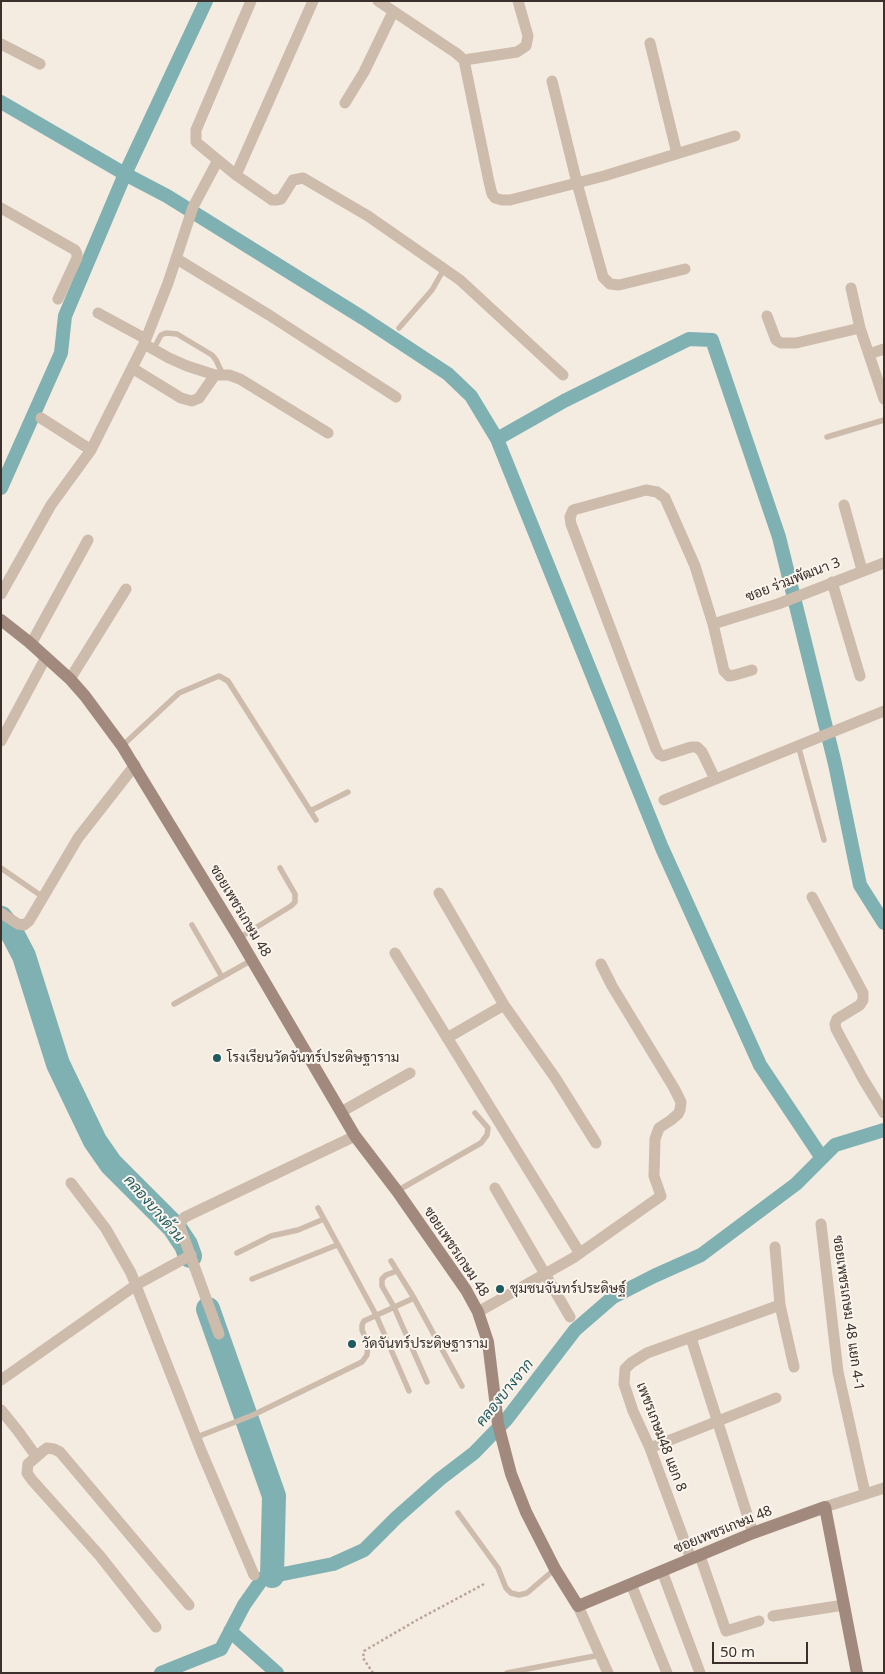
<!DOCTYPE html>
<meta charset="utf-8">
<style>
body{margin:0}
#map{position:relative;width:885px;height:1674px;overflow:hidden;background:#f4ebe1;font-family:"Noto Sans",sans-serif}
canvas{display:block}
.frame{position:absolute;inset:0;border:2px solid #3b302b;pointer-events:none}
.scale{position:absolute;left:712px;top:1642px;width:96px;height:22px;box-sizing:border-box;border:2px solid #3b302b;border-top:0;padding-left:6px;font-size:15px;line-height:18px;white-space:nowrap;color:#3b302b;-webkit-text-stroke:4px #fbf5ee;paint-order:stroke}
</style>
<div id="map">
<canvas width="885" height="1674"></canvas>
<div class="frame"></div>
<div class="scale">50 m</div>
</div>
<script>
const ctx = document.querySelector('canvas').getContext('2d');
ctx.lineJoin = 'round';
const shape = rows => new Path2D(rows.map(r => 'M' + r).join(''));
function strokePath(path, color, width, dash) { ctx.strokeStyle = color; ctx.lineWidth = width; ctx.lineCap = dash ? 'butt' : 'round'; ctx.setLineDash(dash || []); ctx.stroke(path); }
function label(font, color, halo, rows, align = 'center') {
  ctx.font = font + ' "Noto Sans",Sarabun,sans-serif'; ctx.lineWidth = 4; ctx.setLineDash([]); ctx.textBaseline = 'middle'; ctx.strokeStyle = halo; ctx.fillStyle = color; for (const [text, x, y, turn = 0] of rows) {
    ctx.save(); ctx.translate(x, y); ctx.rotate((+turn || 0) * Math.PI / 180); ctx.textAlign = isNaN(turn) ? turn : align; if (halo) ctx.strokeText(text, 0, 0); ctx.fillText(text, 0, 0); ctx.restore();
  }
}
const canal = shape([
 [1,102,125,174,167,196,363,318,448,374,471,396,497,439,662,848,760,1065,822,1158],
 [497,439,564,401,689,339,712,340,779,537,835,764,860,885,884,923],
 [1,488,61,353,65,316,125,174,206,1],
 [230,1631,277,1673],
 [161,1673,221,1649,244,1605,263,1578,333,1564,364,1550,396,1518,440,1479,474,1453,506,1420,575,1330,613,1297,654,1276,701,1255,796,1184,835,1145,884,1130]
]);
const river = shape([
 [1,918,11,931,24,956,58,1064,95,1141,111,1164,174,1227,186,1245,190,1256],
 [208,1309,274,1496,272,1576]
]);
const path = shape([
 [373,1673,363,1658,364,1651,417,1620,486,1583]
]);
const lane = shape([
 [399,328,432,290,444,269],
 [153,350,161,335,166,333,177,334,212,355,216,360,223,375],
 [827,437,884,420],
 [798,745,824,840],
 [122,746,179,693,219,676,228,681,316,820],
 [310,811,348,792],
 [1,868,43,897],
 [192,925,222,977],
 [239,938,291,906,295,902,295,894,280,868],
 [174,1004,252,960],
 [397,1191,481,1143,487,1135,488,1128,475,1113],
 [318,1208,376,1315,409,1391],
 [237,1253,271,1236,298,1230,324,1219],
 [391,1261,414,1298,462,1386],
 [397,1271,386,1275,382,1279,382,1286,394,1307,427,1382],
 [252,1279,337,1245],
 [197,1437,253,1415,362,1362,367,1355,368,1344,362,1330,362,1325,364,1321,414,1298],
 [458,1513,498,1568,506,1588,511,1593,519,1595,527,1593,555,1569],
 [507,1673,600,1655]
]);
const street = shape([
 [251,1,196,130,196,142,236,175,272,200,276,200,281,199,293,180,303,178,368,216,460,280,563,375],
 [378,1,456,53,464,60,489,182,492,194,495,198,502,200,510,200,604,176,735,136],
 [650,43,677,154],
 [1,44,40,64],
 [464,60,517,52,526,46,528,36,518,1],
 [552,81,577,183,603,277,610,284,619,285,685,269],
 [345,103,364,72,393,12],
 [236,175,313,1],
 [1,208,75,250,77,254,77,258,58,299],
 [177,259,269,315,396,397],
 [851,288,860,328,884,399],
 [98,313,146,339],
 [767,316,776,340,781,343,796,343,860,328],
 [144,344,169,358,187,366,215,375,229,375,240,379,328,433],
 [869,354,884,349],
 [132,368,181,398,192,401,199,398,215,375],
 [41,418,91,450],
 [844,505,862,570],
 [832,582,860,676],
 [1,594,51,505,91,450,144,344,168,283,193,207,218,160],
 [713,624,778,604,884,563],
 [31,644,88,540],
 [70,679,126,589],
 [1,741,46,657],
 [715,779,702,752,697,747,691,747,663,756,659,754,656,749,571,524,570,517,573,510,646,490,657,492,665,498,695,566,713,624,724,671,729,676,735,675,752,670],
 [664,800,884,711],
 [439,893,504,1005,556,1079,596,1143],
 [812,897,863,993,863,1000,860,1005,837,1019,835,1024,836,1029,863,1079,884,1113],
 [1,913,18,924,24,925,29,921,78,838,135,765],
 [395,953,579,1252],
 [447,1038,504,1005],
 [341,1112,410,1073],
 [71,1183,106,1229,131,1273,202,1453,254,1575],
 [495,1188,570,1317],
 [821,1224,838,1372,865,1493],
 [775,1247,780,1305,794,1367],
 [478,1312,573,1258,661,1196,654,1176,655,1139,659,1128,671,1120,678,1114,680,1110,681,1102,674,1088,612,986,601,964],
 [219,1334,180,1227,181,1221,185,1217,355,1136],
 [691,1338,753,1533],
 [1,1380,136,1285,191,1255],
 [1,1410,18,1431,36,1456],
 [650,1448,776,1398],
 [825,1507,884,1488],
 [700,1556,726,1631,759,1621],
 [691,1559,650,1448,633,1411,624,1384,625,1369,631,1363,647,1353,780,1305],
 [662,1571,700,1673],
 [631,1584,667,1673],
 [578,1606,608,1673],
 [773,1616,844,1605],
 [156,1627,100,1556,32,1480,27,1473,28,1464,43,1451,47,1448,54,1449,60,1452,189,1605]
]);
const secondary = shape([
 [1,620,29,642,70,679,85,696,122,746,239,938,355,1136,397,1191,466,1290,478,1312,488,1342,498,1424,511,1474,526,1512,555,1569,578,1606,753,1533,825,1507,857,1673]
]);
const markers = [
 [217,1058,5,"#1f5a5e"],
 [500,1289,5,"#1f5a5e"],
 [352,1344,5,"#1f5a5e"]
];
const streetNames = [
 ["ซอย ร่วมพัฒนา 3",793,580,-21],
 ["ซอยเพชรเกษม 48",240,911,59],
 ["ซอยเพชรเกษม 48",456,1252,56],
 ["ซอยเพชรเกษม 48 แยก 4-1",848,1313,82],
 ["เพชรเกษม48 แยก 8",661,1437,69],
 ["ซอยเพชรเกษม 48",723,1530,-22]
];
const poiNames = [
 ["โรงเรียนวัดจันทร์ประดิษฐาราม",227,1058],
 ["ชุมชนจันทร์ประดิษฐ์",510,1289],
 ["วัดจันทร์ประดิษฐาราม",362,1344]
];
const waterNames = [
 ["คลองบางด้วน",154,1209,49],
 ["คลองบางจาก",505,1393,-51]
];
strokePath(canal, '#7fb0b2', 14);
strokePath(river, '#7fb0b2', 24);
strokePath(path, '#b9a596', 2.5, [2.5, 2.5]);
strokePath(lane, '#cdbbac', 5.5);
strokePath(street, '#cdbbac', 11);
strokePath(secondary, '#a18a7d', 12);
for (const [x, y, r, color] of markers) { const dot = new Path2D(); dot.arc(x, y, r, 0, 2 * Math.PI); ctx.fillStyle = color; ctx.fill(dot); strokePath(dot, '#fbf5ee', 2); }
label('14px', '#3b302b', '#fbf5ee', streetNames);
label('14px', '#3b302b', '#fbf5ee', poiNames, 'left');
label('italic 15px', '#1f5a5e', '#fbf5ee', waterNames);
</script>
